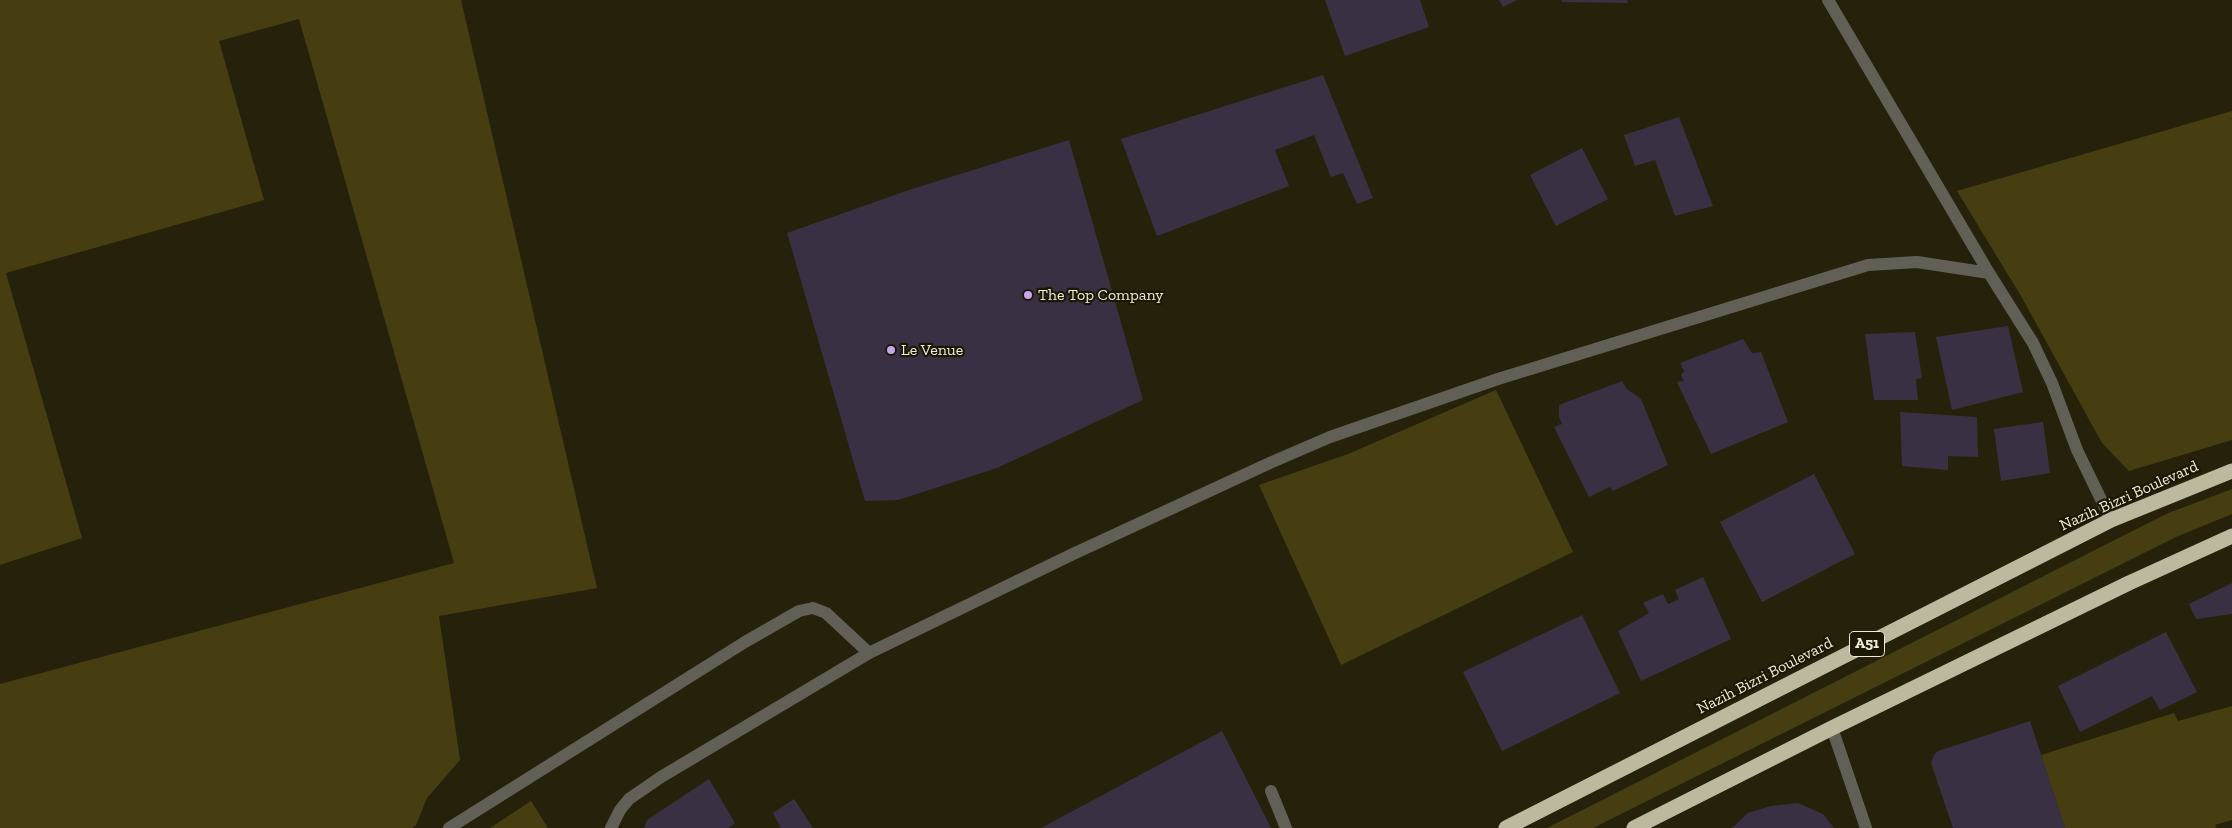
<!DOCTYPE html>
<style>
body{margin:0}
canvas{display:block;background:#25210b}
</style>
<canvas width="2232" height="828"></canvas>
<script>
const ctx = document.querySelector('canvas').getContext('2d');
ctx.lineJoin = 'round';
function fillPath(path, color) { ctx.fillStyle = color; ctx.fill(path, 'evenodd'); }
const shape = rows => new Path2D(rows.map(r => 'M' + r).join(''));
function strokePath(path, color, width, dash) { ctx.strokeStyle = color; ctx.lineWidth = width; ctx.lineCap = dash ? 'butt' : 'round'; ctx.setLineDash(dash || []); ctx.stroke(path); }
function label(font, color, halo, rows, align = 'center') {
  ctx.font = font + ' "Zilla Slab",serif'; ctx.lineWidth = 4.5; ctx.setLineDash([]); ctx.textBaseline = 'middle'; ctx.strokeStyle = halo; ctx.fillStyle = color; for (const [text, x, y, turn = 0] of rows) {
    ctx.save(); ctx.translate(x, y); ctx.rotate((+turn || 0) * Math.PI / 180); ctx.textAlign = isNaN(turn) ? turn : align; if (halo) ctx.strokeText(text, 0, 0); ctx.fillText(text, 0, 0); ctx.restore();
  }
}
const green = shape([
 [0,0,461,0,597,588,439,616,460,760,427,798,416,825,412,828,0,828,0,684,454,563,299,19,219,41,264,200,6,273,82,538,0,565],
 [2232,111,2232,440,2129,471,2102,443,2021,296,1957,191],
 [1496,390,1573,552,1341,665,1259,485,1348,454],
 [2232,489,2232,514,2176,537,1593,828,1547,828,2166,514],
 [2232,706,2232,820,2215,825,2216,828,2065,828,2041,755,2174,713,2178,721],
 [531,801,548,828,490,828]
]);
const building = shape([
 [1325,0,1420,0,1429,27,1345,56],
 [1499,0,1517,0,1503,7],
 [1562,0,1627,0,1628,3,1562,2],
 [1323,75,1373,198,1357,204,1343,173,1331,177,1314,135,1275,150,1289,186,1157,236,1121,139],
 [1679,117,1713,206,1675,216,1655,160,1635,166,1624,135],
 [1069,140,1143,400,997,468,898,500,865,501,787,233,909,190],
 [1582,148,1608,199,1556,226,1530,175],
 [2008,326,2023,392,1952,410,1936,337],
 [1915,332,1922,378,1916,379,1918,400,1874,400,1865,334],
 [1743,339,1752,353,1761,352,1788,422,1711,454,1677,382,1684,381,1681,375,1684,371,1680,363],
 [1622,381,1627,389,1641,399,1668,465,1613,491,1610,487,1589,497,1554,427,1562,424,1559,417,1559,405],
 [1900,412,1977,417,1978,457,1948,456,1948,470,1902,466],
 [2043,422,2050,473,2001,481,1994,429],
 [1814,474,1855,554,1762,602,1720,522],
 [1703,577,1731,639,1641,681,1618,631,1649,613,1643,603,1663,594,1668,604,1679,599,1675,590],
 [2232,583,2232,614,2196,619,2189,604],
 [1582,615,1620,693,1502,751,1463,672],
 [2166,632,2197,692,2160,710,2152,696,2080,732,2058,686],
 [2030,721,2065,828,1953,828,1931,763,1934,755,1938,751],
 [1222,731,1271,828,1041,828],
 [709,779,735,823,728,828,644,828,647,820],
 [794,799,813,828,781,828,773,813],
 [1798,803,1823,814,1834,828,1732,828,1748,813,1771,806]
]);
const lane = shape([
 [1271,791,1286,828]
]);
const street = shape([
 [1828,0,1989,273],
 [1832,728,1866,828],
 [449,828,745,642,799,611,813,608,826,613,869,653],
 [611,828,620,810,629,799,661,777,869,653,1073,554,1272,462,1330,437,1498,379,1868,265,1917,262,1989,273,2033,343,2052,383,2077,450,2111,520]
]);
const highway = shape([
 [1506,828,2111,520,2232,471],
 [1634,828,1832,728,2129,583,2232,536]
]);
const markers = [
 [1028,295,5,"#c7a6ef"],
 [891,350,5,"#c7a6ef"]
];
const shields = [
 [1867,644,35]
];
const shieldNames = [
 ["A51",1867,644]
];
const poiNames = [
 ["The Top Company",1038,295],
 ["Le Venue",901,350]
];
const streetNames = [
 ["Nazih Bizri Boulevard",2129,496,-24],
 ["Nazih Bizri Boulevard",1765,676,-27]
];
fillPath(green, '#463e11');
fillPath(building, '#393044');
strokePath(lane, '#626056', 12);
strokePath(street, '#626056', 12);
strokePath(highway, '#bdb99e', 15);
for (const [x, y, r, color] of markers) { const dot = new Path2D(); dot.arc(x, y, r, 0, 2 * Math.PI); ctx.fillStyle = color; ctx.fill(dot); strokePath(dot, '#1c1803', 2); }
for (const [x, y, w] of shields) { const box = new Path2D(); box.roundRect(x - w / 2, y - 12.5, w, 25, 4); ctx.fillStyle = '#1c1803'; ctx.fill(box); strokePath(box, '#edebdd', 1); }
label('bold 15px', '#edebdd', null, shieldNames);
label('16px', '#edebdd', '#1c1803', poiNames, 'left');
label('16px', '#edebdd', '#1c1803', streetNames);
</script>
